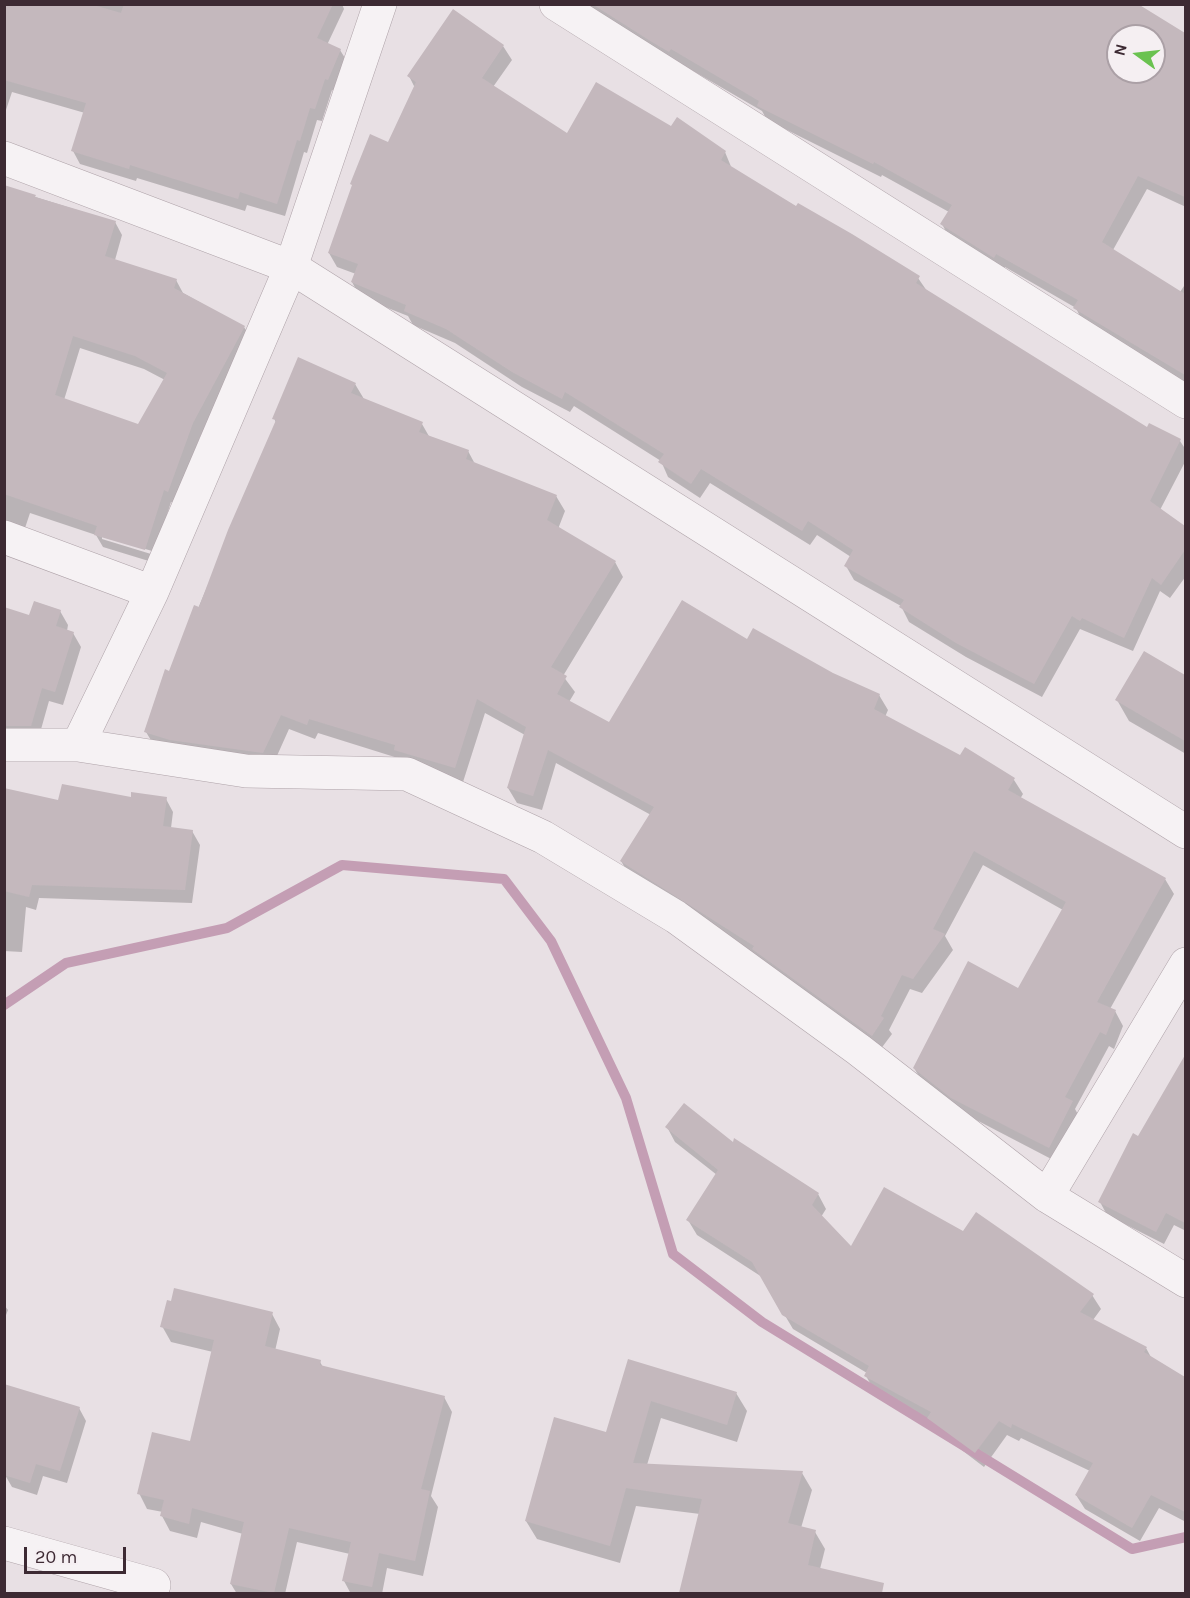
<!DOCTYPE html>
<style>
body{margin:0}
#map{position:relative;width:1190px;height:1598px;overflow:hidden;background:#e8e0e4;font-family:Karla,sans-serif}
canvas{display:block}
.frame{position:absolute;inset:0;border:6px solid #3d2a33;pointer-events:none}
.north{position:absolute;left:1106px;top:24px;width:60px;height:60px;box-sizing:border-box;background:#f5eff2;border:2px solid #aba0a6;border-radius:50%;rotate:285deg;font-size:16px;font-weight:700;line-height:24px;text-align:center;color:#3d2a33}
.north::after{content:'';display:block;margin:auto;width:21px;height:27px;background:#6ac250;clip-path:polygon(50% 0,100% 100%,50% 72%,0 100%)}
.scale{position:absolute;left:24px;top:1547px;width:102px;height:27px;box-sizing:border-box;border:3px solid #3d2a33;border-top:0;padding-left:8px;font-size:18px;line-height:21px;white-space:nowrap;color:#3d2a33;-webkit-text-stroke:4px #f5eff2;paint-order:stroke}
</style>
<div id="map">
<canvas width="1190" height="1598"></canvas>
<div class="frame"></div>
<div class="north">N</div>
<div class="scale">20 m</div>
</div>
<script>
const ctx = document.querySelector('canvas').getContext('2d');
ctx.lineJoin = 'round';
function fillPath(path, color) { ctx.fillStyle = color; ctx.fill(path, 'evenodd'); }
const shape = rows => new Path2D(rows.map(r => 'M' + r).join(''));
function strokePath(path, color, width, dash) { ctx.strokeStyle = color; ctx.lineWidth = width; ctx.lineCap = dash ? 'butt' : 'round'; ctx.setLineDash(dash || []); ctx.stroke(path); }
const shadow = shape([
 [4,4,342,4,344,9,327,45,340,50,348,63,335,92,332,90,322,121,317,120,307,153,304,152,285,216,247,205,245,211,137,178,136,181,80,164,73,151,85,113,12,92,4,116],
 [578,4,1135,4,1186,35,1186,207,1147,189,1113,250,1180,292,1186,283,1186,383,1083,323,1076,308,1005,267,1002,272,950,239,942,224,949,212,882,175,881,177,767,120,762,111],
 [1118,36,1154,36,1154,72,1118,72],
 [503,46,512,60,493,87,567,135,671,128,725,152,732,169,918,278,927,291,1147,429,1180,441,1186,450,1186,460,1160,510,1186,528,1186,576,1170,598,1160,591,1133,651,1080,629,1042,697,966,657,909,622,901,606,854,580,846,566,851,557,817,535,810,545,710,483,700,498,668,477,661,461,574,406,570,412,522,387,455,343,413,325,408,316,360,297,352,282,356,274,337,267,329,253,389,144,415,88,409,76],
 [4,187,115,222,122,235,115,260,176,280,183,293,244,327,252,340,200,437,175,504,171,502,152,562,103,547,96,535,30,513,24,531,4,525],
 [80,348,144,369,165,380,139,426,64,400],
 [102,536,152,551,151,554,102,539],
 [355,384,364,399,422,424,430,438,468,451,475,464,556,496,565,511,558,529,615,562,623,577,563,676,575,692,569,702,610,724,747,641,879,695,888,710,885,717,961,757,966,749,1014,780,1023,794,1020,799,1165,879,1174,894,1110,1009,1115,1011,1123,1026,1114,1049,1109,1046,1075,1109,1080,1118,1057,1162,961,1112,923,1083,914,1068,1019,990,1063,910,983,865,945,936,953,950,922,993,910,989,889,1030,892,1034,880,1050,630,876,621,861,651,815,556,763,542,810,517,803,508,788,525,735,485,713,463,782,401,759,318,733,315,739,289,729,272,767,155,747,146,732,276,423,274,418],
 [4,608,30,617,60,611,68,625,67,631,73,633,81,647,63,705,49,701,38,740,4,737],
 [1144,653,1186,677,1186,754,1129,721,1117,700],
 [4,789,60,802,166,799,173,812,171,828,192,831,200,845,192,903,39,898,36,910,26,907,22,952,4,951],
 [1186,1057,1186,1231,1174,1225,1164,1244,1107,1215,1100,1202],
 [667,1127,733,1144,818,1194,826,1209,821,1217,851,1249,963,1233,1092,1295,1101,1309,1093,1320,1146,1348,1152,1359,1186,1378,1186,1522,1159,1508,1140,1541,1085,1509,1076,1495,1090,1471,1021,1438,1019,1441,1007,1435,984,1467,938,1432,931,1421,874,1390,866,1376,867,1373,793,1329,762,1277,697,1235,688,1220,717,1175,675,1142],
 [938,1424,982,1456,981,1459,938,1428],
 [4,1305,8,1310,4,1320],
 [272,1314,280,1329,275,1351,320,1362,323,1367,444,1397,452,1412,431,1496,438,1507,423,1576,387,1568,382,1594,351,1594,344,1581,350,1554,297,1542,285,1594,237,1594,231,1584,243,1534,201,1522,197,1538,170,1531,162,1516,163,1512,147,1509,139,1493,191,1443,213,1352,171,1342,162,1326],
 [629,1361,736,1393,747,1411,737,1442,661,1418,647,1465,802,1473,812,1490,801,1528,815,1532,825,1549,820,1569,850,1576,859,1594,681,1594,700,1514,636,1506,620,1563,537,1539,526,1521,607,1433],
 [79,1408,86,1421,67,1483,43,1476,37,1495,12,1487,5,1475]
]);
const stream = shape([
 [4,1005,66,963,227,928,342,865,504,879,551,941,626,1098,673,1254,762,1322,1132,1549,1186,1537]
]);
const building = shape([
 [4,4,90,4,121,13,124,4,333,4,317,38,341,49,328,80,325,79,315,109,310,108,300,141,297,140,277,204,240,192,238,199,130,165,129,169,71,151,86,103,4,80],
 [592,4,1138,4,1185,33,1185,197,1138,176,1102,242,1185,294,1185,375,1073,308,1078,300,996,254,994,258,940,224,952,205,874,162,873,164,757,106,759,101,671,49,669,52,652,42],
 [1118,36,1154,36,1154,72,1118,72],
 [453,9,504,45,482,78,567,133,596,82,671,126,677,117,726,151,721,160,796,206,798,203,852,234,920,276,916,283,1147,427,1149,423,1181,439,1150,501,1185,526,1185,550,1161,585,1152,578,1124,638,1082,618,1080,621,1072,616,1034,684,956,643,899,607,904,600,844,566,853,550,808,521,802,531,701,469,691,484,658,462,664,454,565,392,562,399,512,372,446,329,404,311,406,305,351,282,358,264,328,253,352,185,350,184,370,134,388,142,416,82,407,76],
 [4,185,36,195,35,197,116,221,105,256,177,279,174,288,245,326,193,423,168,492,164,490,145,550,94,535,97,526,4,494],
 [73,336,135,356,167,373,138,424,55,395],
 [298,357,356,383,351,393,423,422,419,432,469,450,466,459,557,495,547,520,616,561,551,667,567,676,557,694,609,722,682,600,747,639,753,628,833,673,880,694,874,709,960,755,965,747,1015,778,1008,790,1166,878,1097,1002,1116,1010,1106,1035,1100,1032,1065,1097,1073,1101,1049,1148,951,1098,913,1068,968,961,1018,988,1066,902,974,851,933,929,945,934,913,979,902,975,881,1016,884,1018,872,1036,752,949,754,946,620,861,654,807,548,750,533,796,507,788,526,727,477,699,455,768,394,750,395,745,309,719,307,725,281,715,263,753,170,740,144,732,165,669,169,671,194,605,199,607,228,530,276,420,272,419],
 [34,601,61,610,56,626,74,632,55,692,42,688,31,726,7,726,4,725,4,607,29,615],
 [1144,651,1185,675,1185,741,1115,700],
 [62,784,131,797,131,792,167,797,163,826,193,830,185,890,32,885,29,897,4,891,4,788,58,800],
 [1185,1055,1185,1223,1166,1213,1156,1232,1098,1202,1133,1133,1138,1136],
 [684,1103,733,1142,734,1138,819,1193,812,1205,851,1246,884,1187,963,1231,976,1212,1094,1294,1080,1312,1147,1347,1144,1352,1185,1377,1185,1512,1151,1495,1132,1528,1075,1495,1093,1463,1012,1424,1011,1428,999,1421,975,1453,927,1418,931,1412,864,1376,869,1366,782,1315,752,1262,686,1220,718,1170,665,1127],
 [174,1288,273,1312,265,1346,321,1360,320,1365,445,1396,421,1489,430,1491,415,1561,379,1553,372,1587,342,1581,351,1542,289,1528,274,1593,230,1584,244,1522,192,1508,189,1524,160,1516,164,1500,137,1494,152,1432,190,1441,214,1340,160,1327,167,1300,171,1301],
 [628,1359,737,1392,727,1425,651,1401,633,1463,803,1471,788,1523,816,1530,808,1565,884,1583,882,1593,679,1593,702,1499,626,1488,610,1546,525,1521,554,1417,606,1432],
 [4,1384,80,1407,60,1471,36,1464,30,1483,4,1475]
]);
const street = shape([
 [556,4,1186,402],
 [4,158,291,267,1186,832],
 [4,537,152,592],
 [4,745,78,745,246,771,407,774,543,837,676,917,859,1050,1047,1196,1186,1281],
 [78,745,152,592,291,267,380,4],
 [1047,1196,1186,964],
 [4,1543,154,1585]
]);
fillPath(shadow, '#0003');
strokePath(stream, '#c49eb4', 10);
fillPath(building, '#c4b8bd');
strokePath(street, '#aea2a8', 34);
strokePath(street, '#f6f2f4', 33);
</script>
